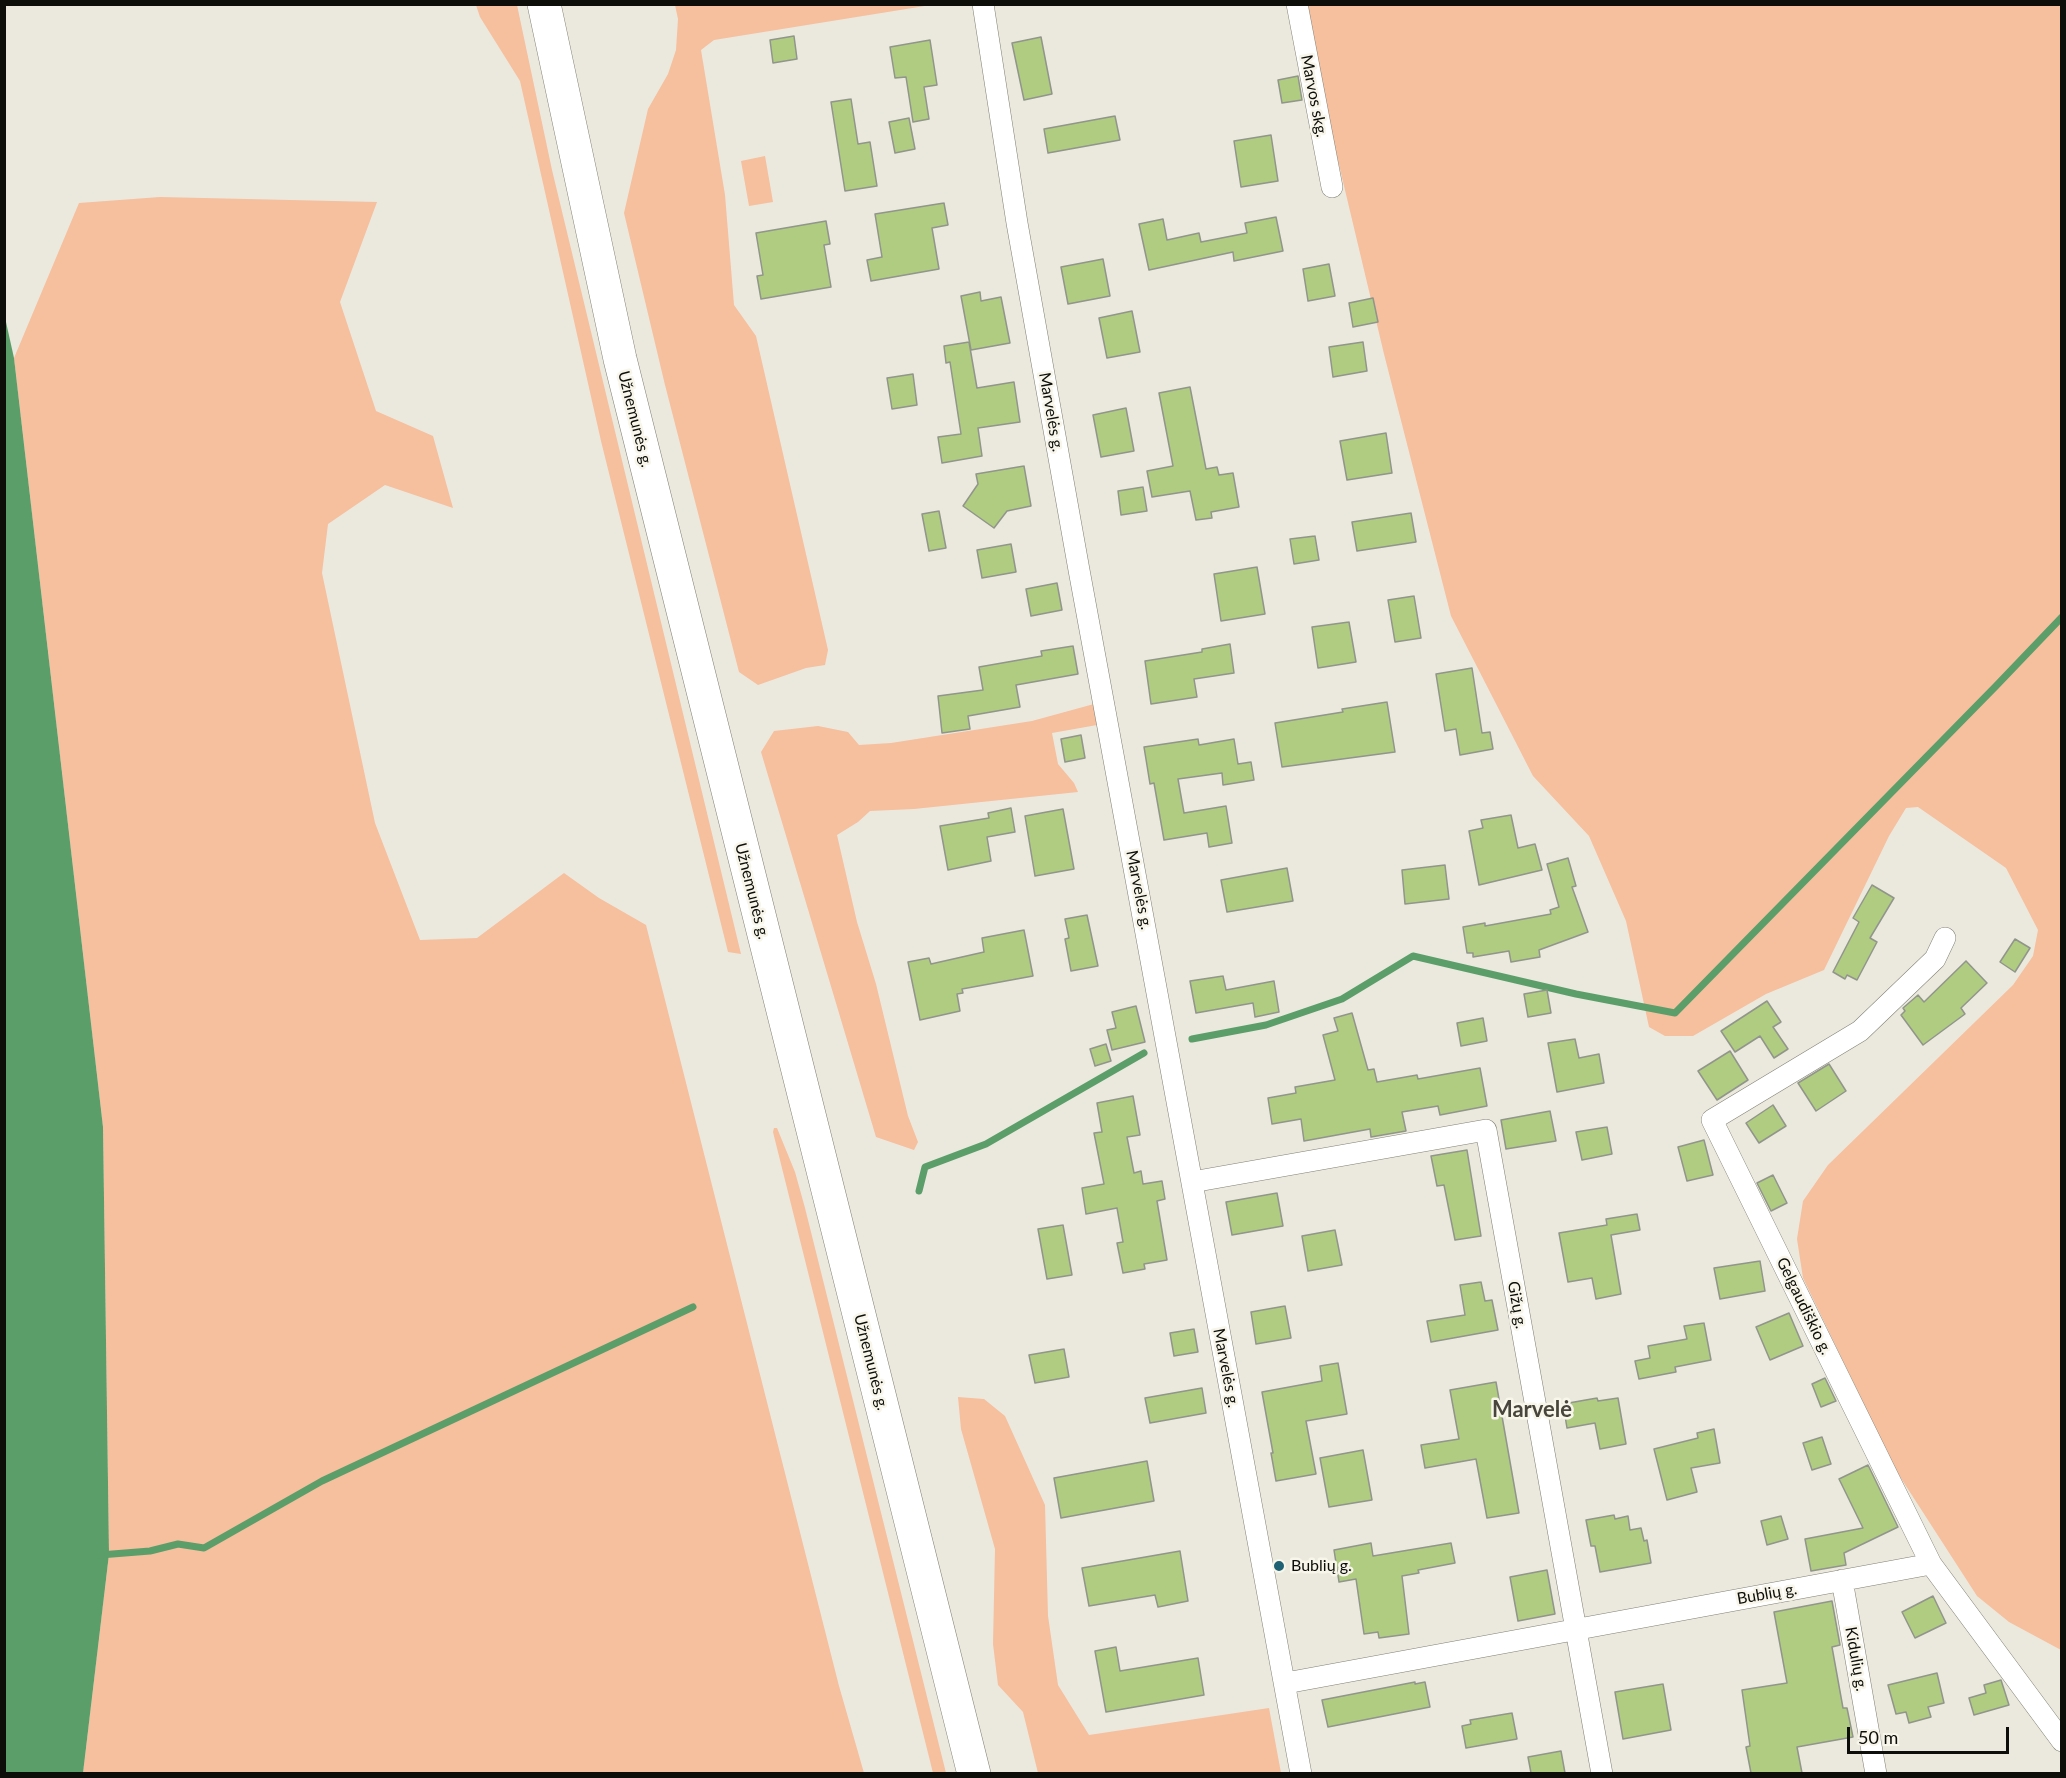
<!DOCTYPE html>
<meta charset="utf-8">
<style>
body{margin:0}
#map{position:relative;width:2066px;height:1778px;overflow:hidden;background:#ebe9dd;font-family:Lato,sans-serif}
canvas{display:block}
.frame{position:absolute;inset:0;border:6px solid #0d0d09;pointer-events:none}
.scale{position:absolute;left:1847px;top:1727px;width:162px;height:27px;box-sizing:border-box;border:3px solid #0d0d09;border-top:0;padding-left:8px;font-size:18px;line-height:21px;white-space:nowrap;color:#0d0d09;-webkit-text-stroke:4px #f8f6ea;paint-order:stroke}
</style>
<div id="map">
<canvas width="2066" height="1778"></canvas>
<div class="frame"></div>
<div class="scale">50 m</div>
</div>
<script>
const ctx = document.querySelector('canvas').getContext('2d');
ctx.lineJoin = 'round';
function fillPath(path, color) { ctx.fillStyle = color; ctx.fill(path, 'evenodd'); }
const shape = rows => new Path2D(rows.map(r => 'M' + r).join(''));
function strokePath(path, color, width, dash) { ctx.strokeStyle = color; ctx.lineWidth = width; ctx.lineCap = dash ? 'butt' : 'round'; ctx.setLineDash(dash || []); ctx.stroke(path); }
function label(font, color, halo, rows, align = 'center') {
  ctx.font = font + ' Lato,sans-serif'; ctx.lineWidth = 5; ctx.setLineDash([]); ctx.textBaseline = 'middle'; ctx.strokeStyle = halo; ctx.fillStyle = color; for (const [text, x, y, turn = 0] of rows) {
    ctx.save(); ctx.translate(x, y); ctx.rotate((+turn || 0) * Math.PI / 180); ctx.textAlign = isNaN(turn) ? turn : align; if (halo) ctx.strokeText(text, 0, 0); ctx.fillText(text, 0, 0); ctx.restore();
  }
}
const green = shape([
 [476,5,517,5,552,170,741,954,728,952,601,441,520,81,480,17],
 [675,5,931,5,714,40,701,50,725,195,734,305,756,336,828,650,825,665,806,668,758,685,739,672,665,385,624,213,648,109,668,74,676,50,678,19],
 [1301,5,2061,5,2061,1650,2009,1622,1977,1596,1895,1469,1803,1278,1797,1239,1803,1201,1828,1165,2013,985,2033,956,2038,930,2006,868,1918,807,1906,808,1889,836,1824,970,1766,994,1693,1036,1665,1036,1649,1027,1626,921,1589,836,1533,776,1451,616,1384,354],
 [765,156,773,202,749,206,741,161],
 [160,197,377,202,340,302,376,411,433,436,453,508,385,485,328,524,322,573,375,823,420,940,477,938,564,873,599,898,646,925,839,1686,864,1773,83,1773,109,1554,103,1127,14,358,79,203],
 [1094,704,1097,725,1052,733,1058,764,1074,783,1078,792,914,809,870,811,858,822,837,835,857,922,876,984,908,1116,918,1142,914,1150,876,1137,761,752,774,731,818,726,848,732,859,745,891,743,1032,721],
 [774,1128,777,1128,795,1172,805,1208,946,1773,933,1773,773,1132],
 [958,1397,984,1399,1005,1416,1045,1505,1048,1616,1058,1685,1089,1735,1269,1708,1281,1773,1038,1773,1023,1712,998,1685,993,1644,995,1549,961,1429]
]);
const water = shape([
 [4,313,14,358,103,1127,109,1554,83,1773,5,1773]
]);
const stream = shape([
 [1192,1039,1266,1025,1342,999,1413,956,1576,994,1675,1013,1996,686,2062,617],
 [919,1191,925,1167,986,1144,1144,1053],
 [100,1555,150,1551,178,1544,204,1548,322,1481,693,1307]
]);
const building = shape([
 [794,36,797,59,773,63,770,40,794,36],
 [1041,37,1052,94,1024,100,1012,43,1041,37],
 [930,40,937,85,924,87,929,119,913,122,906,77,895,78,890,47,930,40],
 [1298,76,1302,100,1282,103,1278,80,1298,76],
 [851,99,858,144,870,142,877,186,845,191,831,102,851,99],
 [1115,116,1120,140,1048,153,1044,129,1115,116],
 [909,118,915,149,895,153,889,122,909,118],
 [1271,135,1278,181,1241,187,1234,141,1271,135],
 [944,203,948,225,932,228,939,269,871,281,867,260,882,257,875,214,944,203],
 [1276,217,1283,251,1234,261,1233,252,1149,270,1139,224,1163,219,1167,240,1199,233,1201,242,1247,233,1245,223,1276,217],
 [826,221,830,244,824,245,831,287,761,299,757,276,763,275,756,233,826,221],
 [1103,259,1110,296,1068,304,1061,267,1103,259],
 [1329,264,1335,296,1308,301,1303,269,1329,264],
 [980,292,981,301,1001,297,1010,343,971,350,961,296,980,292],
 [1373,298,1378,322,1353,327,1349,303,1373,298],
 [1132,311,1140,352,1107,358,1099,318,1132,311],
 [969,342,977,388,1014,382,1020,422,978,428,982,456,942,463,938,437,961,434,950,362,946,363,944,346,969,342],
 [1363,342,1367,371,1333,377,1329,347,1363,342],
 [913,374,917,405,892,409,887,378,913,374],
 [1190,387,1206,469,1217,467,1219,475,1233,473,1239,507,1211,512,1212,518,1196,520,1190,491,1152,497,1147,471,1173,466,1159,393,1190,387],
 [1126,408,1134,451,1101,457,1093,415,1126,408],
 [1386,433,1392,473,1347,480,1340,441,1386,433],
 [1024,466,1031,506,1007,511,994,528,963,506,978,484,976,474,1024,466],
 [1143,487,1147,511,1121,515,1118,491,1143,487],
 [939,511,946,548,929,551,922,514,939,511],
 [1411,513,1416,542,1357,551,1352,522,1411,513],
 [1315,536,1319,560,1294,564,1290,539,1315,536],
 [1011,544,1016,572,982,578,977,550,1011,544],
 [1257,567,1265,614,1221,621,1214,574,1257,567],
 [1057,583,1062,610,1031,616,1026,589,1057,583],
 [1414,596,1421,638,1395,642,1388,600,1414,596],
 [1349,622,1356,662,1318,668,1312,627,1349,622],
 [1230,644,1234,673,1194,679,1197,697,1151,704,1145,661,1202,652,1202,649,1230,644],
 [1073,646,1078,674,1016,685,1020,707,968,716,970,729,942,733,938,696,983,690,979,667,1042,656,1041,651,1073,646],
 [1472,668,1482,733,1490,732,1493,749,1460,755,1456,729,1445,731,1436,674,1472,668],
 [1387,702,1395,752,1282,767,1275,723,1343,712,1342,709,1387,702],
 [1081,735,1085,758,1065,762,1061,739,1081,735],
 [1198,739,1199,745,1234,739,1238,764,1251,762,1254,780,1223,785,1222,773,1178,779,1184,813,1226,806,1232,843,1209,847,1207,833,1164,840,1154,783,1150,784,1144,747,1198,739],
 [1011,808,1015,832,987,837,991,861,948,870,940,826,989,818,988,813,1011,808],
 [1063,809,1074,869,1035,876,1025,816,1063,809],
 [1511,815,1518,848,1535,844,1542,870,1479,885,1469,831,1483,828,1481,820,1511,815],
 [1568,858,1576,886,1572,887,1588,932,1539,950,1540,957,1511,962,1509,951,1473,957,1473,953,1467,953,1463,927,1485,923,1485,926,1551,914,1550,910,1559,907,1547,864,1568,858],
 [1445,865,1449,899,1405,904,1402,870,1445,865],
 [1287,868,1293,901,1227,912,1221,880,1287,868],
 [1872,885,1894,898,1870,938,1877,942,1857,980,1847,975,1845,979,1833,972,1859,922,1853,918,1872,885],
 [1087,915,1098,966,1071,971,1065,939,1069,938,1065,919,1087,915],
 [1024,930,1033,976,962,989,963,993,957,994,960,1011,920,1020,908,962,929,958,931,964,984,952,982,938,1024,930],
 [2015,939,2030,948,2015,972,2000,962,2015,939],
 [1966,961,1987,983,1961,1008,1965,1014,1923,1045,1901,1015,1905,1011,1903,1008,1918,995,1924,1002,1966,961],
 [1223,976,1226,990,1274,981,1279,1012,1255,1017,1253,1003,1196,1013,1190,981,1223,976],
 [1547,990,1551,1013,1528,1017,1524,994,1547,990],
 [1767,1001,1781,1022,1773,1027,1788,1049,1774,1058,1760,1036,1735,1052,1721,1031,1767,1001],
 [1136,1006,1145,1042,1112,1050,1107,1030,1116,1028,1112,1012,1136,1006],
 [1352,1013,1368,1070,1374,1069,1377,1082,1417,1075,1418,1079,1480,1068,1487,1106,1440,1115,1438,1106,1402,1112,1406,1131,1371,1137,1370,1129,1304,1141,1301,1119,1272,1124,1268,1098,1296,1093,1295,1087,1335,1080,1323,1035,1338,1031,1334,1018,1352,1013],
 [1483,1018,1487,1041,1461,1046,1457,1023,1483,1018],
 [1575,1039,1579,1058,1599,1054,1604,1083,1557,1092,1548,1043,1575,1039],
 [1106,1044,1111,1061,1095,1066,1090,1049,1106,1044],
 [1730,1051,1748,1080,1717,1100,1698,1071,1730,1051],
 [1829,1064,1846,1091,1816,1111,1798,1083,1829,1064],
 [1133,1096,1140,1135,1127,1137,1134,1173,1141,1171,1143,1184,1162,1181,1165,1199,1157,1201,1167,1260,1144,1264,1145,1269,1123,1273,1117,1243,1123,1242,1117,1208,1086,1214,1082,1188,1104,1184,1094,1133,1102,1132,1097,1103,1133,1096],
 [1773,1105,1786,1126,1759,1143,1746,1123,1773,1105],
 [1550,1111,1556,1141,1506,1149,1501,1120,1550,1111],
 [1607,1127,1612,1154,1582,1160,1576,1132,1607,1127],
 [1704,1140,1713,1175,1687,1181,1678,1147,1704,1140],
 [1467,1150,1481,1236,1455,1240,1444,1185,1437,1186,1431,1156,1467,1150],
 [1773,1175,1787,1203,1771,1211,1757,1183,1773,1175],
 [1277,1193,1283,1226,1232,1235,1226,1202,1277,1193],
 [1637,1214,1640,1230,1611,1235,1621,1294,1596,1299,1592,1278,1568,1282,1559,1233,1607,1225,1606,1219,1637,1214],
 [1063,1225,1072,1275,1047,1279,1038,1229,1063,1225],
 [1335,1230,1342,1265,1308,1271,1302,1236,1335,1230],
 [1760,1261,1765,1291,1720,1299,1714,1268,1760,1261],
 [1481,1282,1485,1301,1492,1300,1498,1330,1431,1342,1427,1321,1465,1315,1460,1285,1481,1282],
 [1285,1306,1291,1338,1256,1344,1251,1312,1285,1306],
 [1789,1313,1803,1346,1770,1360,1756,1327,1789,1313],
 [1704,1323,1711,1360,1675,1367,1676,1372,1639,1379,1635,1361,1650,1358,1648,1346,1687,1339,1684,1326,1704,1323],
 [1194,1329,1198,1352,1174,1356,1170,1333,1194,1329],
 [1064,1349,1069,1377,1035,1383,1029,1355,1064,1349],
 [1338,1363,1347,1414,1306,1421,1316,1474,1276,1481,1271,1453,1273,1453,1262,1392,1322,1381,1320,1366,1338,1363],
 [1825,1378,1836,1401,1821,1407,1812,1384,1825,1378],
 [1496,1382,1519,1513,1487,1518,1476,1459,1425,1468,1421,1445,1459,1439,1450,1390,1496,1382],
 [1202,1388,1206,1413,1150,1423,1145,1398,1202,1388],
 [1597,1398,1598,1401,1618,1398,1626,1444,1600,1449,1595,1423,1567,1428,1563,1404,1597,1398],
 [1714,1429,1720,1463,1691,1468,1697,1492,1667,1500,1654,1449,1698,1438,1697,1433,1714,1429],
 [1822,1437,1831,1464,1812,1470,1803,1443,1822,1437],
 [1363,1450,1372,1500,1329,1507,1320,1458,1363,1450],
 [1147,1461,1154,1501,1061,1518,1054,1478,1147,1461],
 [1868,1465,1898,1527,1844,1553,1846,1565,1811,1571,1805,1539,1863,1528,1839,1479,1868,1465],
 [1614,1515,1615,1519,1628,1516,1630,1530,1641,1528,1644,1541,1647,1540,1651,1563,1600,1572,1595,1546,1591,1546,1586,1520,1614,1515],
 [1781,1516,1788,1539,1767,1545,1761,1521,1781,1516],
 [1371,1543,1373,1556,1451,1543,1455,1563,1418,1570,1419,1573,1402,1576,1409,1634,1379,1638,1378,1632,1364,1634,1356,1579,1339,1582,1334,1550,1371,1543],
 [1180,1551,1188,1601,1158,1607,1155,1595,1089,1606,1082,1568,1180,1551],
 [1547,1570,1555,1614,1518,1621,1510,1577,1547,1570],
 [1933,1596,1946,1623,1915,1638,1902,1612,1933,1596],
 [1832,1601,1840,1645,1832,1647,1843,1708,1847,1708,1853,1737,1797,1747,1802,1773,1751,1773,1746,1747,1750,1746,1742,1690,1787,1683,1774,1612,1832,1601],
 [1116,1647,1120,1671,1198,1658,1204,1695,1106,1712,1095,1651,1116,1647],
 [1937,1673,1944,1703,1928,1707,1931,1717,1909,1723,1906,1712,1896,1714,1888,1685,1937,1673],
 [2001,1680,2009,1705,1974,1715,1969,1698,1986,1693,1984,1685,2001,1680],
 [1415,1682,1415,1684,1425,1682,1430,1707,1328,1727,1322,1700,1415,1682],
 [1663,1684,1671,1730,1623,1739,1615,1692,1663,1684],
 [1512,1713,1517,1739,1466,1748,1462,1726,1471,1724,1470,1720,1512,1713],
 [1561,1751,1565,1773,1531,1773,1528,1757,1561,1751]
]);
const minor = shape([
 [983,4,1017,223,1079,570,1301,1774],
 [1297,4,1332,187],
 [1945,938,1935,959,1860,1031,1712,1120,1931,1564,2062,1741],
 [1192,1182,1486,1130,1602,1774],
 [1842,1580,1876,1774],
 [1286,1683,1931,1564]
]);
const primary = shape([
 [544,4,620,359,974,1774]
]);
const markers = [
 [1279,1566,6,"#1e6074"]
];
const streetNames = [
 ["Marvos skg.",1314,96,79],
 ["Marvelės g.",1051,412,80],
 ["Užnemunės g.",635,419,76],
 ["Marvelės g.",1139,890,79],
 ["Užnemunės g.",752,891,76],
 ["Gižų g.",1517,1305,80],
 ["Gelgaudiškio g.",1804,1306,64],
 ["Užnemunės g.",871,1362,76],
 ["Marvelės g.",1226,1368,79],
 ["Bublių g.",1767,1594,-10],
 ["Kidulių g.",1856,1659,80]
];
const poiNames = [
 ["Bublių g.",1291,1566]
];
const districtNames = [
 ["Marvelė",1532,1410]
];
fillPath(green, '#f6bf9d');
fillPath(water, '#5b9e69');
strokePath(stream, '#5b9e69', 7);
fillPath(building, '#afcc81');
strokePath(building, '#91958b', 1.5);
strokePath(minor, '#828176', 22);
strokePath(primary, '#828176', 34);
strokePath(minor, '#fff', 21);
strokePath(primary, '#fff', 33);
for (const [x, y, r, color] of markers) { const dot = new Path2D(); dot.arc(x, y, r, 0, 2 * Math.PI); ctx.fillStyle = color; ctx.fill(dot); strokePath(dot, '#f8f6ea', 2); }
label('16px', '#0d0d09', '#f8f6ea', streetNames);
label('16px', '#0d0d09', '#f8f6ea', poiNames, 'left');
label('bold 22px', '#48463c', '#f8f6ea', districtNames);
</script>
